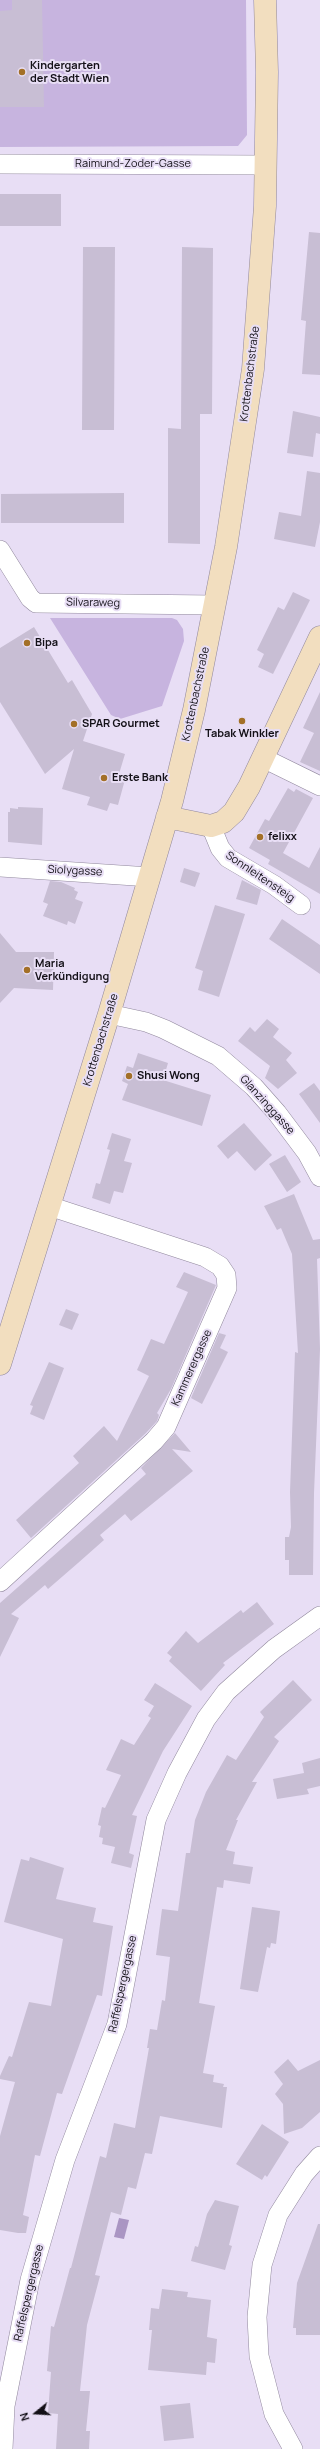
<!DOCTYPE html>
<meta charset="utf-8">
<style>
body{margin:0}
#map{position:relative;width:320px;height:2449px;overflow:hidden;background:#e8def5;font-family:Manrope,sans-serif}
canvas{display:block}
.north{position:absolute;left:16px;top:2393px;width:40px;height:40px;-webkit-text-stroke:3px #e8def5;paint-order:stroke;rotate:252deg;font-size:11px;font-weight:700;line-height:16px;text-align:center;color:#131017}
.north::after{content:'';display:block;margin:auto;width:14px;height:18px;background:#131017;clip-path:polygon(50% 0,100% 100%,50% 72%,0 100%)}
</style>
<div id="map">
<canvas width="320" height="2449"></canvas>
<div class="north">N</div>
</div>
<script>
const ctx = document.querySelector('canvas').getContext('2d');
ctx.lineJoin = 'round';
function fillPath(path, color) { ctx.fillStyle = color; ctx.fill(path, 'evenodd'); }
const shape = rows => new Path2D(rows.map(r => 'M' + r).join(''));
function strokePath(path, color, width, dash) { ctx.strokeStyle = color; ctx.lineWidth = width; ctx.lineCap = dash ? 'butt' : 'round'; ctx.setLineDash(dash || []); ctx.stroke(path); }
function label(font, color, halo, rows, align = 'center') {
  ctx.font = font + ' Manrope,sans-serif'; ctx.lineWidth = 4; ctx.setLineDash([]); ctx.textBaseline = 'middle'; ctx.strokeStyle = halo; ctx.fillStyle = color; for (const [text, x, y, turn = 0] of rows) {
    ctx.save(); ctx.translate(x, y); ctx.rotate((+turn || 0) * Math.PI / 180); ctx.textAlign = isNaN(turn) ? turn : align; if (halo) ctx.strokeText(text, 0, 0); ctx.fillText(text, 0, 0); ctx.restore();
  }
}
const green = shape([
 [0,0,246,0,247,135,238,146,0,147],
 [50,618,172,618,177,620,183,629,184,641,162,706,120,719,111,715]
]);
const water = shape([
 [119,2218,129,2220,124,2239,114,2237]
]);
const building = shape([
 [12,0,42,0,44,107,0,107,0,11,12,10],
 [0,194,61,194,61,226,0,226],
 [309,232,320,233,320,375,302,374,306,321,301,320],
 [83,247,115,247,114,430,82,430],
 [182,247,213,248,212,414,200,414,200,544,168,543,168,428,181,429],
 [293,411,320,417,320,434,316,433,313,457,287,453],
 [307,471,320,473,320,522,315,547,274,539,279,512,301,516],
 [124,493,124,523,1,523,1,494],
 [293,592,310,600,273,674,258,667,264,654,257,650,278,607,284,610],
 [34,627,68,683,72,680,92,714,83,741,125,754,119,774,126,776,118,805,110,803,107,811,87,805,90,797,62,789,74,749,45,774,0,702,0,648],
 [320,692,320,771,300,762,314,733,303,728],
 [288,788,294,792,296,789,313,798,283,853,309,868,320,847,320,894,268,864,270,860,249,848,265,819,269,821],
 [18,807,43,808,42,845,8,842,8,812,10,812,10,808,18,809],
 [184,868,200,873,195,887,180,882],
 [242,880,261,890,257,905,236,899],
 [50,881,61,882,75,888,74,890,78,892,75,899,83,902,75,924,68,921,67,925,43,916,48,904,43,902],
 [215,905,245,914,219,997,198,990,203,971,195,968],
 [282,919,320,945,320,974,269,939],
 [0,933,16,952,54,952,53,990,14,988,0,1003],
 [267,1019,279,1029,273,1037,292,1053,286,1060,297,1073,278,1089,265,1078,270,1066,238,1041,250,1027,255,1032],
 [138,1053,168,1063,163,1080,211,1095,202,1126,122,1100,128,1084,122,1081,127,1066,133,1068],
 [314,1083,320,1091,320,1123,299,1094],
 [244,1123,272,1155,255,1171,237,1151,228,1159,217,1146],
 [112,1133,131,1139,124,1161,132,1163,123,1193,114,1191,110,1204,92,1198,96,1183,100,1184,110,1150,107,1149],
 [285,1155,301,1182,287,1192,269,1164],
 [294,1194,313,1240,320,1239,320,1258,317,1259,320,1349,314,1493,313,1575,289,1575,289,1560,285,1560,285,1537,289,1537,291,1527,290,1492,295,1352,298,1353,292,1254,281,1228,277,1230,264,1206],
 [184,1272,216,1285,171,1389,157,1413,159,1415,157,1421,146,1433,31,1538,16,1520,79,1463,73,1456,104,1426,117,1441,149,1376,137,1370,151,1339,164,1344,188,1292,176,1287],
 [66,1309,79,1314,72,1330,59,1325],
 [219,1333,226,1335,220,1348,228,1352,202,1404,191,1398],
 [49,1362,64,1368,44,1420,30,1414,33,1406,30,1405],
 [175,1433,191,1452,172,1449,193,1471,131,1521,125,1514,100,1535,104,1540,78,1563,48,1589,45,1585,11,1614,19,1618,0,1657,0,1603,146,1474,141,1468],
 [257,1602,274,1624,223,1663,225,1665,201,1691,169,1661,172,1657,167,1653,186,1631,198,1643,241,1610,243,1613],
 [293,1680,312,1700,274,1737,279,1741,252,1782,257,1782,236,1820,238,1820,226,1850,235,1852,233,1864,253,1867,250,1884,224,1880,223,1888,217,1887,199,2003,215,2006,203,2073,214,2075,213,2082,224,2084,223,2087,227,2087,222,2128,160,2116,152,2154,145,2153,136,2189,128,2187,121,2215,111,2212,95,2275,100,2276,87,2325,80,2391,90,2391,86,2431,90,2431,89,2449,56,2449,58,2414,48,2413,51,2372,47,2371,51,2326,54,2327,70,2268,71,2268,100,2156,106,2158,114,2123,135,2128,149,2048,147,2048,150,2029,157,2030,162,2000,165,2001,170,1957,156,1955,162,1909,178,1911,186,1853,190,1853,195,1820,206,1792,227,1755,236,1760,264,1717,260,1712],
 [155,1683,192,1706,163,1751,132,1815,137,1816,129,1853,134,1855,131,1868,111,1863,115,1847,102,1844,103,1838,99,1837,101,1826,98,1825,102,1807,105,1808,121,1775,106,1770,121,1739,134,1745,151,1718,148,1716,154,1706,144,1700],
 [320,1758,320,1786,307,1789,309,1794,277,1799,273,1779,304,1773,302,1763],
 [30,1857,64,1868,56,1899,96,1908,93,1922,113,1926,102,1996,97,1995,62,2094,57,2093,40,2156,35,2155,23,2215,29,2217,26,2233,18,2233,0,2230,0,2136,15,2082,0,2079,0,2076,9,2056,12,2057,29,2002,51,2006,63,1939,4,1922,21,1859,29,1861],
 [252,1907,280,1911,276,1944,271,1943,270,1948,267,1947,258,1992,240,1989],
 [288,2059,298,2071,320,2060,320,2112,302,2128,284,2134,283,2104,275,2094,283,2084,274,2072],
 [262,2124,289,2142,267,2177,265,2175,262,2180,236,2164],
 [215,2200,239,2206,229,2245,232,2246,225,2270,191,2261,195,2246,198,2247,207,2214],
 [318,2224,320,2224,320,2335,296,2335,296,2328,293,2328,297,2283],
 [162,2289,188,2292,187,2297,211,2300,207,2337,217,2339,215,2363,207,2362,206,2375,148,2370,152,2330,149,2330,151,2308,159,2309],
 [190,2403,194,2438,164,2441,160,2406]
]);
const street = shape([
 [0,164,266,165],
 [0,550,30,598,36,603,214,605],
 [263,758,320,786],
 [211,826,220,848,228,858,274,885,301,905],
 [0,867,150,877],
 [109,1014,146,1022,164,1029,218,1056,254,1087,277,1113,307,1153,320,1177],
 [0,1582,154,1441,166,1427,227,1288,226,1275,220,1266,205,1257,49,1206],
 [3,2449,5,2406,30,2280,65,2160,117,2024,156,1820,177,1773,206,1719,226,1692,274,1649,320,1616],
 [293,2449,274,2414,259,2356,257,2317,262,2265,278,2215,304,2174,320,2156]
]);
const secondary = shape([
 [167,817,211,826,223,822,234,812,249,787,320,637],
 [0,1364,109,1014,172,801,194,710,226,547,253,369,265,206,267,72,265,0]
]);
const markers = [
 [22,72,4,"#a37027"],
 [27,643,4,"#a37027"],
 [242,721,4,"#a37027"],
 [74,724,4,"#a37027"],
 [104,778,4,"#a37027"],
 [260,837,4,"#a37027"],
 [27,970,4,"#a37027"],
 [129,1076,4,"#a37027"]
];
const poiNames = [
 ["Kindergarten",30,66],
 ["der Stadt Wien",30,79],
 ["Bipa",35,643],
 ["SPAR Gourmet",82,724],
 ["Tabak Winkler",242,734,"center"],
 ["Erste Bank",112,778],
 ["felixx",268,837],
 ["Maria",35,964],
 ["Verkündigung",35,977],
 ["Shusi Wong",137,1076]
];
const streetNames = [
 ["Raimund-Zoder-Gasse",133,164],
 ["Krottenbachstraße",250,374,-83],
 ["Silvaraweg",93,603,1],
 ["Krottenbachstraße",196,694,-78],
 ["Siolygasse",75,871,3],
 ["Sonnleitensteig",260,877,34],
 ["Krottenbachstraße",101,1040,-73],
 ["Glanzinggasse",267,1105,48],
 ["Kammerergasse",192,1368,-66],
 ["Raffelspergergasse",123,1984,-78],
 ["Raffelspergergasse",29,2293,-77]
];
fillPath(green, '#c7b4df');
fillPath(water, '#aa95c3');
fillPath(building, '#c8bed4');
strokePath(street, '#91889d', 20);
strokePath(secondary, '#91889d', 23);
strokePath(street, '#fff', 19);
strokePath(secondary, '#f2debf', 22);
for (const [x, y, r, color] of markers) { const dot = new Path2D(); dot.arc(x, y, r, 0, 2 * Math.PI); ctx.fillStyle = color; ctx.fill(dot); strokePath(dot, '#e8def5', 1.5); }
label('bold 11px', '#131017', '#e8def5', poiNames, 'left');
label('11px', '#131017', '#e8def5', streetNames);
</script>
